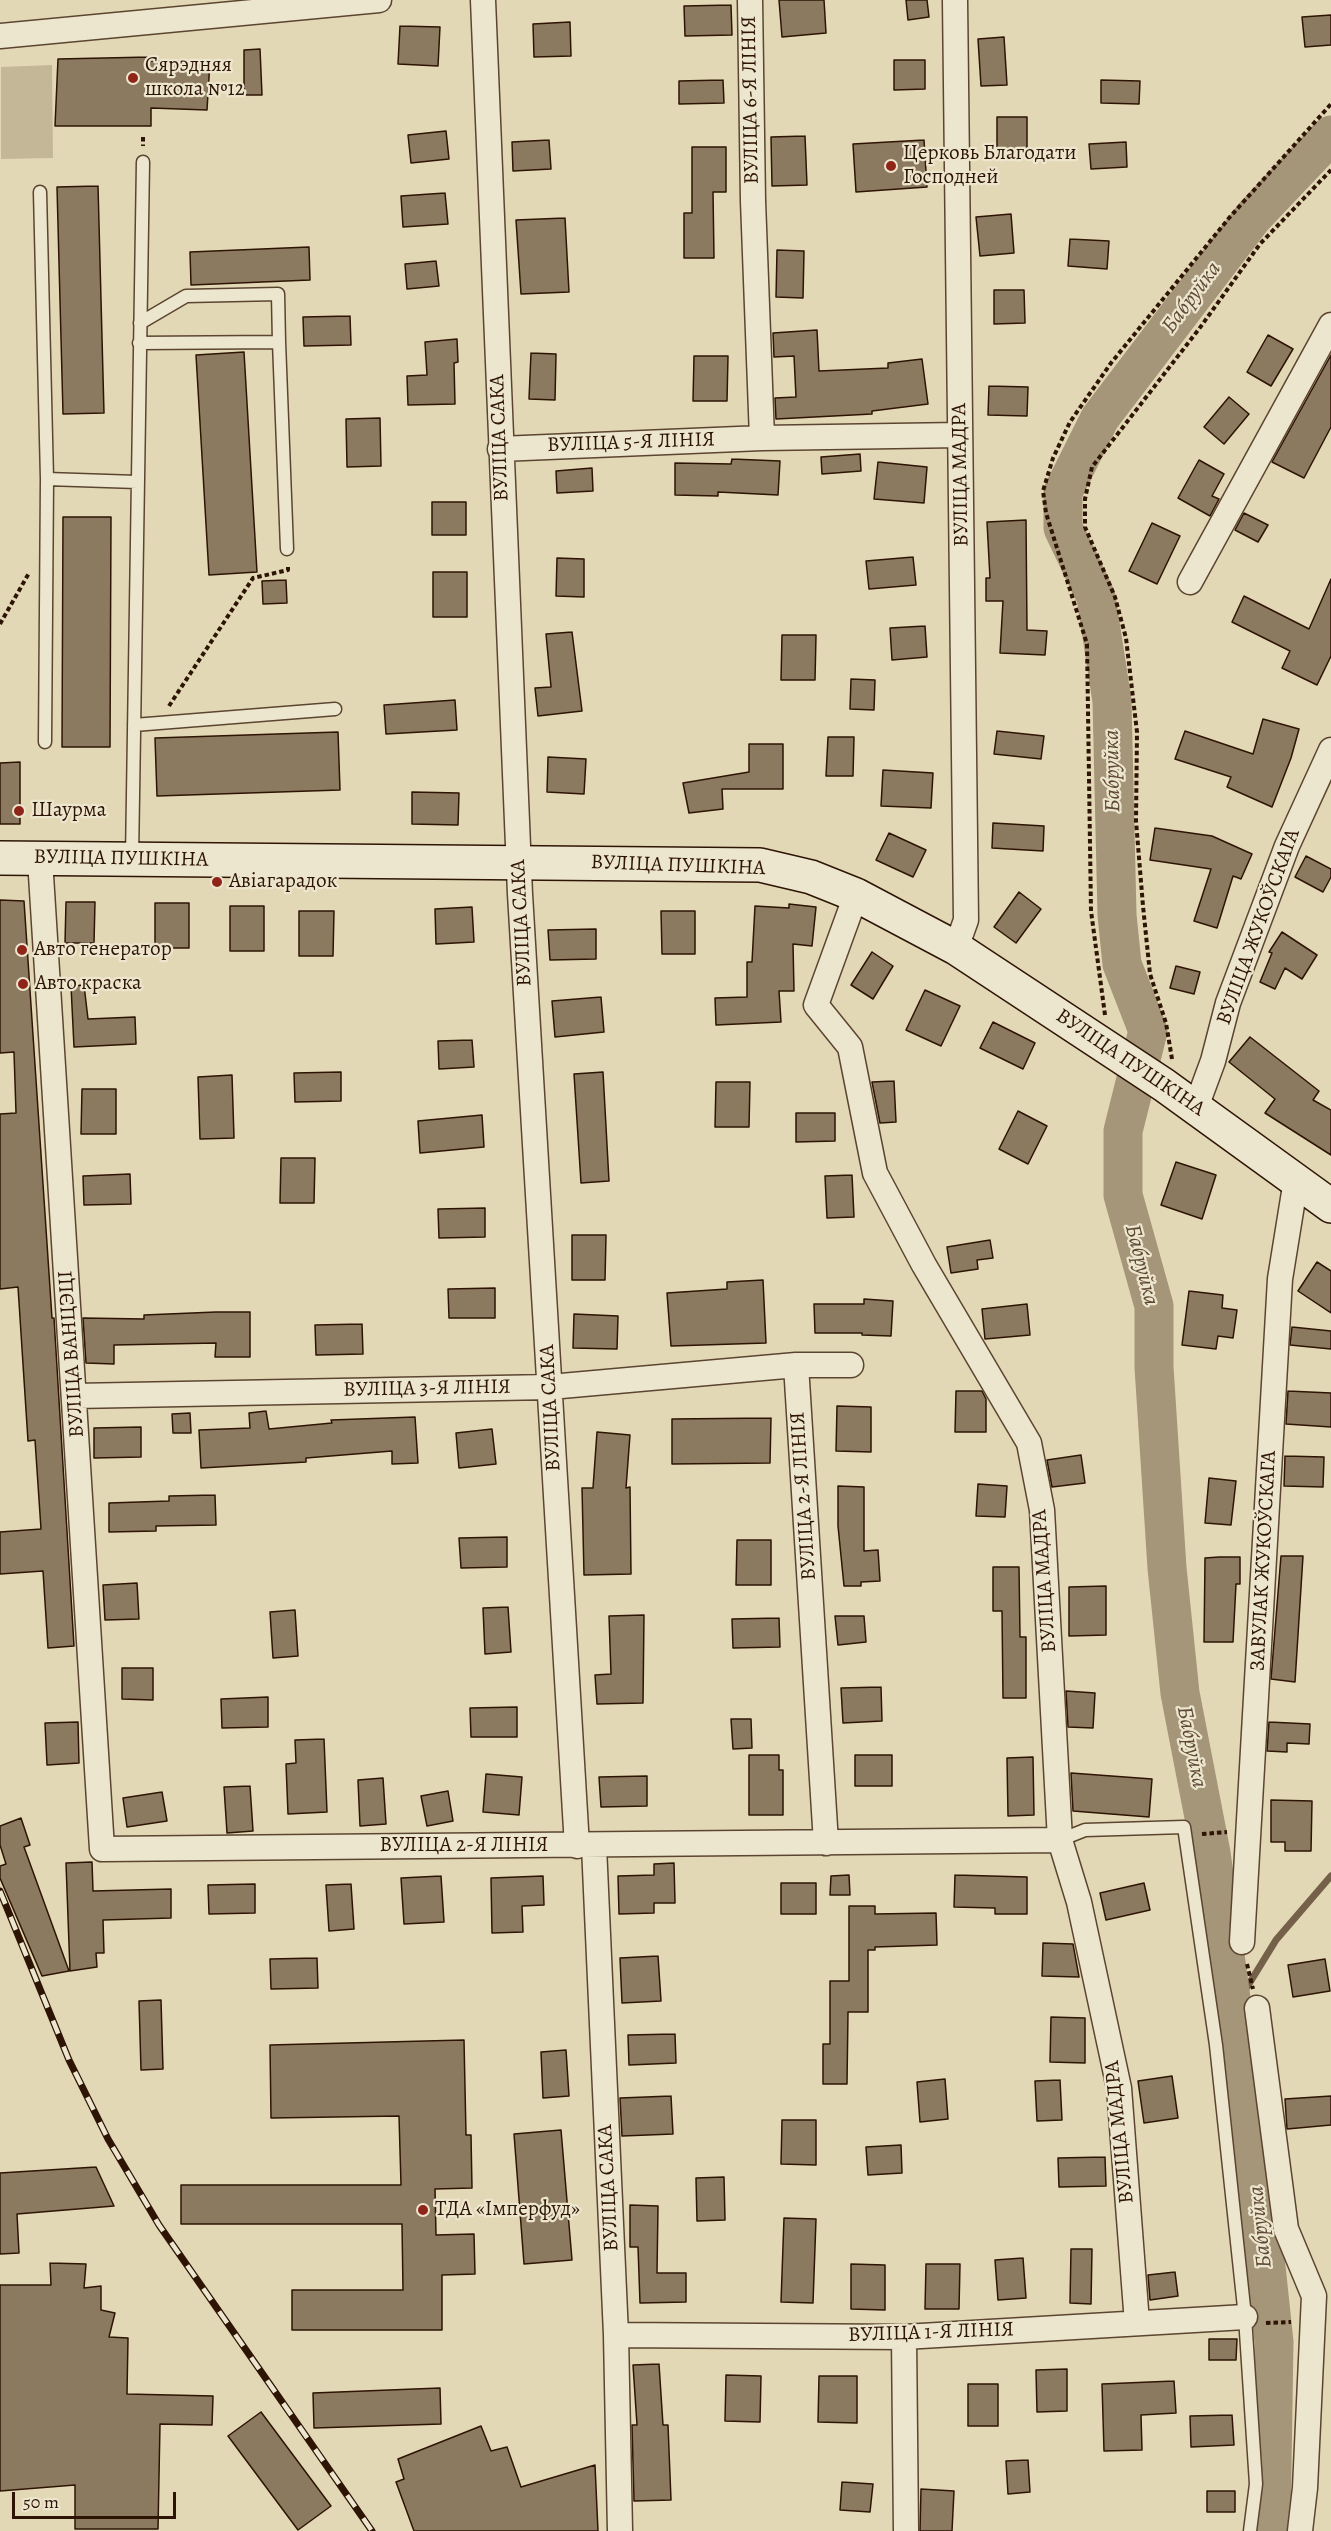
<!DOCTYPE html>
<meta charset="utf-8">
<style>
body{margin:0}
#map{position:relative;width:1331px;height:2531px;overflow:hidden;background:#e3d8b5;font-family:Alegreya,serif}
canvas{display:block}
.scale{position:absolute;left:12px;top:2492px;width:164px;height:27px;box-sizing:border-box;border:3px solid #2e1404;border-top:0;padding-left:8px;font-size:18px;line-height:21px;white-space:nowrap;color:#2e1404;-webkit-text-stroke:4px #ede6cf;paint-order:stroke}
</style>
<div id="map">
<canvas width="1331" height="2531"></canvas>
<div class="scale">50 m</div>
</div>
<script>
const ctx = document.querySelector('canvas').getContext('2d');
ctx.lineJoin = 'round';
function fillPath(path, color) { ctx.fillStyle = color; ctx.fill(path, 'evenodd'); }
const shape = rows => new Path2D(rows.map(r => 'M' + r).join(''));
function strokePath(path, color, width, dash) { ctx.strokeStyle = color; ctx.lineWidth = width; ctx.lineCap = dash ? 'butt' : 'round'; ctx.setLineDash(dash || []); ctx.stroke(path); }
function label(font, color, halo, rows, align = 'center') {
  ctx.font = font + ' Alegreya,serif'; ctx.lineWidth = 4.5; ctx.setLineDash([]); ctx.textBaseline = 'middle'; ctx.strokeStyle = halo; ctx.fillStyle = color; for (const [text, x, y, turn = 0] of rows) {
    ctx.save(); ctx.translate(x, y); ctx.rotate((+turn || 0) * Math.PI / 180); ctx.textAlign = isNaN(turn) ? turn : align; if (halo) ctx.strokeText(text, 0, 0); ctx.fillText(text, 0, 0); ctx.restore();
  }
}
const green = shape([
 [52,65,53,158,1,159,1,67]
]);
const stream = shape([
 [1233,2010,1276,1940,1331,1876]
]);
const river = shape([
 [1271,2531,1274,2342,1260,2210,1211,1853,1180,1693,1167,1568,1154,1367,1154,1306,1123,1195,1123,1131,1148,1031,1122,964,1117,915,1112,701,1096,597,1063,528,1063,492,1100,418,1253,217,1331,135]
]);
const building = shape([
 [779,0,824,0,826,33,782,37,779,0],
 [906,0,927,0,929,17,908,20,906,0],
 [731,5,732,35,685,36,684,6,731,5],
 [1331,15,1331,45,1305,47,1302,17,1331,15],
 [570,22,571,56,534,57,533,24,570,22],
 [400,26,440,27,438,66,398,64,400,26],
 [1004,37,1007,85,981,86,978,39,1004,37],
 [260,49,262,95,244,95,244,50,260,49],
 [150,57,151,61,210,61,207,110,151,108,151,126,55,126,58,59,150,57],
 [894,60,925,60,925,89,894,90,894,60],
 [723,80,724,103,679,104,679,81,723,80],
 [1101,80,1140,81,1139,104,1101,103,1101,80],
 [997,117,1027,117,1027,151,997,151,997,117],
 [446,131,449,159,411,163,408,135,446,131],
 [805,136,807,185,772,186,771,137,805,136],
 [549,140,551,169,513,171,512,142,549,140],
 [924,140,927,187,856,192,853,144,924,140],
 [1126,142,1127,167,1091,169,1089,144,1126,142],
 [692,147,726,147,726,192,713,192,714,258,684,258,684,213,692,213,692,147],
 [98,186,104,413,63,414,57,187,98,186],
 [445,193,448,224,403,227,401,196,445,193],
 [1011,214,1014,253,980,256,976,217,1011,214],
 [565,218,569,292,521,294,516,220,565,218],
 [1070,239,1109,241,1107,269,1068,266,1070,239],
 [309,247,310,280,191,285,190,252,309,247],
 [777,250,804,251,803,298,776,297,777,250],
 [436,261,439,286,407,289,405,264,436,261],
 [994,290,1024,290,1025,323,994,324,994,290],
 [350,316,351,345,304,346,303,317,350,316],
 [817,330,819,371,888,368,888,363,922,359,928,404,872,411,872,414,776,419,775,398,796,397,794,356,774,357,773,333,817,330],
 [1268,335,1293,349,1271,386,1247,372,1268,335],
 [457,339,458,362,454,363,455,404,408,405,407,376,427,375,425,342,457,339],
 [244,352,257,572,209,575,196,355,244,352],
 [531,353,556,354,555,400,529,399,531,353],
 [1331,355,1331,427,1304,478,1272,462,1331,355],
 [694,356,728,356,727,401,693,401,694,356],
 [989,386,1028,387,1027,416,988,415,989,386],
 [1229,397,1249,414,1224,444,1204,427,1229,397],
 [380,418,381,466,347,467,346,419,380,418],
 [860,454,861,471,822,474,821,457,860,454],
 [732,459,780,461,778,495,718,492,718,496,675,495,675,463,731,464,732,459],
 [1199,460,1224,474,1212,496,1219,499,1210,516,1178,498,1199,460],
 [878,462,927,467,924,503,874,499,878,462],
 [592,468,593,491,557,493,556,471,592,468],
 [432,502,466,502,466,535,432,535,432,502],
 [1244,513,1268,525,1258,542,1235,530,1244,513],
 [63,517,111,517,110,747,62,747,63,517],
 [1026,520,1027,630,1047,631,1045,655,1000,653,1003,601,986,601,986,578,990,578,987,522,1026,520],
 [1152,523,1180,536,1157,584,1129,571,1152,523],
 [913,557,916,585,869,589,866,561,913,557],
 [557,558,584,559,584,597,556,596,557,558],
 [433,572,467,572,467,617,433,617,433,572],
 [1331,579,1331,656,1317,685,1282,668,1290,651,1232,622,1244,596,1309,629,1331,579],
 [286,580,287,603,263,604,262,581,286,580],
 [925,626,927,657,892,660,890,628,925,626],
 [572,632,582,711,538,716,535,688,551,687,546,634,572,632],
 [782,635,816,635,815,680,781,680,782,635],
 [851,679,875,680,874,710,850,709,851,679],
 [455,700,457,730,386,734,384,705,455,700],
 [1263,719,1299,729,1291,758,1272,807,1227,787,1231,777,1175,759,1185,731,1253,754,1263,719],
 [997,731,1044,736,1041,759,994,754,997,731],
 [338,732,340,790,157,796,155,738,338,732],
 [828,737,854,737,853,776,826,776,828,737],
 [749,744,783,744,783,789,722,789,723,809,689,813,683,783,749,772,749,744],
 [548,757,586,759,584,794,547,792,548,757],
 [20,762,20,824,0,824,0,763,20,762],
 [883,770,933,773,931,808,881,806,883,770],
 [412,792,459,793,458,825,412,824,412,792],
 [993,823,1044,826,1043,851,992,848,993,823],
 [1155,828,1212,836,1252,854,1241,879,1233,876,1217,928,1194,921,1211,869,1150,860,1155,828],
 [889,833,926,850,913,877,876,860,889,833],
 [1306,856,1331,869,1331,877,1323,892,1295,877,1306,856],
 [1019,892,1041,909,1016,943,994,927,1019,892],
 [0,900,24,901,52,1318,54,1318,74,1646,48,1648,43,1571,0,1574,0,1532,41,1529,35,1440,28,1441,18,1287,0,1289,0,1114,16,1113,14,1052,0,1053,0,900],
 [66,902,95,902,94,943,65,943,66,902],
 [155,903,189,903,189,948,155,948,155,903],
 [789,904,816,907,812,946,793,944,794,991,779,991,781,1022,716,1025,715,998,747,997,747,962,752,962,755,906,789,908,789,904],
 [230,906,264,906,264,951,230,951,230,906],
 [472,907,474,942,436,944,435,909,472,907],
 [299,911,334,911,333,956,299,956,299,911],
 [661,911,695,911,695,954,662,954,661,911],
 [596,929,596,959,550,960,548,930,596,929],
 [1282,932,1317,955,1302,979,1285,968,1275,989,1260,982,1272,953,1269,952,1282,932],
 [872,952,893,966,873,999,851,985,872,952],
 [1176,966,1200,972,1194,994,1170,988,1176,966],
 [84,985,88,1019,135,1017,136,1044,74,1047,71,986,84,985],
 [925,990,960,1006,941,1046,906,1030,925,990],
 [601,997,604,1032,555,1037,552,1001,601,997],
 [993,1022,1035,1043,1023,1069,980,1048,993,1022],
 [1250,1037,1319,1091,1313,1100,1331,1110,1331,1155,1265,1113,1275,1099,1229,1062,1250,1037],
 [472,1040,474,1067,439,1069,438,1041,472,1040],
 [341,1072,341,1101,295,1102,294,1073,341,1072],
 [603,1072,609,1181,581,1183,574,1074,603,1072],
 [232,1075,234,1138,200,1139,198,1077,232,1075],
 [894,1081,896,1122,880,1123,872,1082,894,1081],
 [716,1082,750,1082,749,1127,715,1127,716,1082],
 [82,1089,116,1089,116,1134,81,1134,82,1089],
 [1018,1111,1047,1126,1028,1164,999,1149,1018,1111],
 [796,1113,835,1113,835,1141,796,1142,796,1113],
 [482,1115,484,1147,420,1153,418,1121,482,1115],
 [281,1158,315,1158,314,1203,280,1203,281,1158],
 [1176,1162,1216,1175,1202,1219,1161,1205,1176,1162],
 [130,1174,131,1204,84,1205,83,1176,130,1174],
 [852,1175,854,1217,827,1218,825,1176,852,1175],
 [485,1208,485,1237,439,1238,438,1209,485,1208],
 [572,1235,606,1235,605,1280,572,1280,572,1235],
 [990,1240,993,1258,977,1260,978,1269,951,1273,947,1247,990,1240],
 [1317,1262,1331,1271,1331,1313,1298,1291,1317,1262],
 [763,1280,766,1343,671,1346,667,1293,727,1289,727,1282,763,1280],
 [495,1288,495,1318,449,1318,448,1289,495,1288],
 [1189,1291,1223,1295,1222,1308,1237,1310,1233,1338,1218,1336,1216,1349,1182,1345,1189,1291],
 [864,1299,893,1301,891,1336,862,1335,862,1333,815,1333,814,1304,864,1304,864,1299],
 [1027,1304,1030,1335,985,1339,982,1309,1027,1304],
 [216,1312,250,1312,250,1357,215,1357,216,1343,114,1345,114,1364,86,1363,83,1318,144,1319,144,1315,216,1312],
 [574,1314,618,1316,617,1349,573,1348,574,1314],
 [362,1324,363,1354,316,1355,315,1325,362,1324],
 [1292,1327,1331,1331,1331,1349,1290,1345,1292,1327],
 [956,1391,982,1391,986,1399,986,1432,955,1432,956,1391],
 [1288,1391,1331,1393,1331,1427,1286,1424,1288,1391],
 [837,1406,871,1407,871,1452,836,1451,837,1406],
 [266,1411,269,1429,332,1423,331,1420,415,1417,418,1463,392,1464,392,1451,306,1458,306,1462,201,1468,199,1430,250,1428,249,1413,266,1411],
 [190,1413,191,1433,173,1433,172,1414,190,1413],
 [771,1418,770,1463,672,1464,672,1419,771,1418],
 [141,1427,141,1457,94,1458,94,1428,141,1427],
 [492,1429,496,1464,459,1468,456,1433,492,1429],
 [597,1432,630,1435,626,1488,630,1487,631,1574,584,1575,582,1488,593,1488,597,1432],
 [1081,1455,1085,1483,1052,1487,1047,1460,1081,1455],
 [1285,1456,1324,1457,1323,1487,1284,1486,1285,1456],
 [1209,1478,1236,1481,1231,1525,1205,1523,1209,1478],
 [978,1484,1007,1486,1005,1517,976,1516,978,1484],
 [838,1486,864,1487,864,1551,878,1550,880,1581,861,1582,861,1586,844,1586,838,1526,838,1486],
 [215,1495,216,1525,156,1526,156,1531,109,1532,109,1503,169,1501,169,1496,215,1495],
 [507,1537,507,1567,461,1568,459,1538,507,1537],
 [737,1540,771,1540,771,1585,736,1585,737,1540],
 [1281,1556,1303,1556,1295,1682,1271,1679,1281,1556],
 [1219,1557,1240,1557,1240,1584,1236,1584,1233,1642,1204,1642,1205,1558,1219,1557],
 [993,1567,1019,1567,1020,1637,1026,1637,1026,1698,1003,1698,1002,1611,993,1611,993,1567],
 [137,1583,139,1619,105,1620,103,1585,137,1583],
 [1106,1586,1106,1635,1069,1636,1069,1587,1106,1586],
 [508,1607,511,1652,485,1654,483,1608,508,1607],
 [295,1610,298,1656,273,1658,270,1612,295,1610],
 [644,1615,643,1703,597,1704,595,1675,611,1674,609,1616,644,1615],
 [835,1616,864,1616,866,1642,838,1645,835,1616],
 [779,1618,780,1647,733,1648,732,1619,779,1618],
 [122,1668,153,1668,153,1700,122,1699,122,1668],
 [881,1687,882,1721,843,1723,841,1688,881,1687],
 [1066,1691,1095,1693,1093,1728,1068,1727,1066,1691],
 [268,1697,268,1727,222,1728,221,1699,268,1697],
 [517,1707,517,1737,471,1737,470,1708,517,1707],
 [731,1719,751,1719,752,1748,733,1749,731,1719],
 [78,1722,79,1763,47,1765,45,1723,78,1722],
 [1269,1722,1310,1724,1309,1744,1287,1743,1287,1752,1267,1751,1269,1722],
 [324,1739,327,1812,288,1814,286,1764,296,1763,295,1740,324,1739],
 [749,1755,779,1755,779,1770,783,1770,783,1815,749,1815,749,1755],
 [855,1755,892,1755,892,1786,855,1786,855,1755],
 [1033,1757,1034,1815,1008,1816,1007,1758,1033,1757],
 [1071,1773,1152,1779,1149,1817,1073,1811,1071,1773],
 [486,1774,522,1777,519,1815,483,1812,486,1774],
 [647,1776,647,1806,601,1807,599,1777,647,1776],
 [383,1778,386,1824,360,1826,358,1780,383,1778],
 [250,1786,253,1831,227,1833,224,1787,250,1786],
 [448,1791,453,1821,427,1826,421,1796,448,1791],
 [162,1792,167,1821,127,1827,123,1798,162,1792],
 [1271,1800,1312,1801,1311,1851,1285,1851,1285,1842,1271,1842,1271,1800],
 [21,1818,30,1845,24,1847,69,1971,42,1976,0,1878,0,1866,6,1864,0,1845,0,1826,21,1818],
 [92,1862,93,1891,171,1889,171,1918,103,1920,104,1953,96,1953,97,1967,70,1971,66,1863,92,1862],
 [674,1863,675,1903,654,1903,654,1913,619,1914,618,1876,654,1875,654,1864,674,1863],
 [849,1875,850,1895,830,1895,831,1876,849,1875],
 [955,1875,1027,1877,1027,1914,995,1914,995,1908,954,1907,955,1875],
 [441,1876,444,1922,404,1924,401,1878,441,1876],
 [543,1876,544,1905,522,1906,523,1932,492,1933,491,1878,543,1876],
 [781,1883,816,1883,816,1914,781,1914,781,1883],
 [1144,1883,1150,1910,1106,1920,1100,1893,1144,1883],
 [255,1884,255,1913,209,1914,208,1885,255,1884],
 [351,1884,354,1929,329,1931,326,1885,351,1884],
 [849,1906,875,1906,875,1914,936,1913,937,1945,875,1947,875,1950,868,1950,868,2012,848,2012,847,2084,823,2084,823,2044,830,2044,830,1981,849,1981,849,1906],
 [1043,1943,1073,1944,1079,1977,1042,1976,1043,1943],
 [658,1956,661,2001,622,2003,620,1958,658,1956],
 [317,1958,318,1988,271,1989,270,1959,317,1958],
 [1325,1959,1330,1991,1293,1997,1288,1965,1325,1959],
 [161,2000,163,2069,141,2070,139,2001,161,2000],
 [1051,2017,1085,2018,1085,2063,1050,2062,1051,2017],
 [675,2034,676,2063,629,2065,628,2035,675,2034],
 [464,2040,466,2135,471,2135,472,2188,435,2189,436,2235,474,2234,475,2274,442,2275,442,2330,292,2330,292,2290,403,2290,402,2224,181,2224,181,2185,401,2185,399,2116,271,2118,270,2045,464,2040],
 [566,2050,569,2096,543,2098,541,2052,566,2050],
 [1172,2076,1178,2118,1144,2123,1138,2081,1172,2076],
 [945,2079,948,2119,920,2122,917,2082,945,2079],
 [1060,2080,1062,2120,1037,2121,1035,2081,1060,2080],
 [671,2096,673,2134,622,2136,620,2098,671,2096],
 [1331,2096,1331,2125,1287,2129,1285,2099,1331,2096],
 [782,2120,816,2120,816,2165,781,2164,782,2120],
 [561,2130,572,2260,524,2264,514,2134,561,2130],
 [901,2145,902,2173,868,2175,866,2147,901,2145],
 [1105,2157,1106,2186,1059,2187,1058,2158,1105,2157],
 [96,2167,114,2206,17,2214,19,2253,0,2254,0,2173,96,2167],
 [724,2177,725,2220,697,2221,696,2178,724,2177],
 [630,2205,658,2206,657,2273,686,2273,686,2302,640,2303,638,2247,630,2247,630,2205],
 [784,2218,816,2219,813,2303,781,2302,784,2218],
 [1071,2249,1092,2249,1091,2304,1070,2303,1071,2249],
 [1023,2258,1026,2298,998,2300,995,2260,1023,2258],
 [50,2263,86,2264,84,2288,101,2286,101,2310,115,2313,109,2337,128,2338,127,2394,213,2396,212,2425,160,2424,158,2529,75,2529,75,2485,0,2491,0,2285,51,2285,50,2263],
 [851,2264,885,2265,885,2310,851,2309,851,2264],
 [926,2264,960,2264,959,2309,925,2309,926,2264],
 [1175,2272,1178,2296,1150,2300,1148,2275,1175,2272],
 [1209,2339,1237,2339,1236,2360,1209,2360,1209,2339],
 [659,2364,663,2425,668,2425,671,2500,634,2501,632,2425,637,2425,633,2365,659,2364],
 [1067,2369,1067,2411,1037,2412,1036,2370,1067,2369],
 [726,2375,761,2376,760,2422,725,2421,726,2375],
 [819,2376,857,2376,857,2423,818,2422,819,2376],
 [1174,2381,1176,2413,1141,2415,1142,2450,1104,2451,1102,2384,1174,2381],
 [968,2384,998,2384,998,2426,968,2426,968,2384],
 [440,2388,441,2424,314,2428,313,2393,440,2388],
 [261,2412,331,2506,298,2530,228,2436,261,2412],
 [1232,2415,1234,2445,1191,2447,1190,2416,1232,2415],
 [481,2426,491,2451,507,2447,521,2487,595,2465,598,2531,414,2531,396,2482,404,2479,398,2459,481,2426],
 [1028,2460,1030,2492,1008,2494,1006,2461,1028,2460],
 [842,2482,873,2484,870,2512,840,2510,842,2482],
 [921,2489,954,2491,952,2531,920,2531,921,2489],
 [1207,2491,1235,2491,1235,2512,1207,2512,1207,2491]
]);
const path = shape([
 [143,137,143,146],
 [0,624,29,573],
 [169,706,253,578,288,570,288,565],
 [1105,1015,1091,911,1087,644,1046,513,1043,491,1053,458,1070,422,1111,363,1229,218,1331,104],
 [1172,1059,1166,1023,1150,974,1143,906,1136,821,1137,732,1126,638,1115,597,1085,527,1085,499,1092,467,1199,329,1260,244,1331,170],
 [1202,1834,1227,1832],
 [1247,1964,1253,1989],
 [1266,2323,1291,2322]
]);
const lane = shape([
 [40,192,47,479],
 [140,323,186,296,278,294,279,342],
 [139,343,279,342,287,549],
 [134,725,335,709],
 [45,742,47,479,137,482],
 [132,858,143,162],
 [1060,1840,1085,1830,1184,1827,1216,2045,1245,2317,1256,2484,1250,2531]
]);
const street = shape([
 [483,0,520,894,577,1846],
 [750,0,753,201,762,438],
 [955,0,966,920,956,948],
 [0,36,379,0],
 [500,449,762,438,960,435],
 [1190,582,1331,325],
 [40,859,102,1849,1060,1840],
 [856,895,816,1005,850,1047,875,1173,924,1265,1029,1443,1042,1510,1060,1840,1079,1902,1119,2088,1137,2323],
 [1196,1107,1213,1061,1228,1003,1287,846,1331,750],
 [796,1365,826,1843],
 [75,1396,550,1387,796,1365,851,1365],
 [594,1846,616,2335,620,2531],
 [1242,1942,1280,1279,1296,1180],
 [1257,2008,1286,2229,1314,2296,1305,2488,1300,2531],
 [616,2335,904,2337,1245,2317],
 [904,2337,906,2531]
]);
const secondary = shape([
 [0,858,760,865,811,877,856,895,956,948,1164,1085,1331,1206]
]);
const rail = shape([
 [0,1891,69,2060,108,2139,159,2225,372,2531]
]);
const markers = [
 [133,78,6,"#8f2418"],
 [891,166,6,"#8f2418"],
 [19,811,6,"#8f2418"],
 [217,882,6,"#8f2418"],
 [22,950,6,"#8f2418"],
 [23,984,6,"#8f2418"],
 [423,2210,6,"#8f2418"]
];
const poiNames = [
 ["Сярэдняя",145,66],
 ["школа №12",145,90],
 ["Церковь Благодати",903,154],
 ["Господней",903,178],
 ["Шаурма",31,811],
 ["Авіагарадок",229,882],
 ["Авто генератор",34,950],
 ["Авто краска",35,984],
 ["ТДА «Імперфуд»",435,2210]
];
const streetNames = [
 ["ВУЛІЦА 6-Я ЛІНІЯ",751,100,-91],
 ["ВУЛІЦА САКА",500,438,-92],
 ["ВУЛІЦА 5-Я ЛІНІЯ",631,443,-2],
 ["ВУЛІЦА МАДРА",961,475,-91],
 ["ВУЛІЦА ПУШКІНА",121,859,1],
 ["ВУЛІЦА ПУШКІНА",678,866,2],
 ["ВУЛІЦА САКА",522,923,-93],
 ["ВУЛІЦА ЖУКОЎСКАГА",1259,927,-70],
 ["ВУЛІЦА ПУШКІНА",1130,1063,34],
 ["ВУЛІЦА ВАНЦЭЦІ",72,1354,-94],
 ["ВУЛІЦА 3-Я ЛІНІЯ",427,1389,-1],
 ["ВУЛІЦА САКА",551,1408,-93],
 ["ВУЛІЦА 2-Я ЛІНІЯ",804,1496,-94],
 ["ЗАВУЛАК ЖУКОЎСКАГА",1264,1561,-87],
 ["ВУЛІЦА МАДРА",1045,1581,-94],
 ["ВУЛІЦА 2-Я ЛІНІЯ",464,1846],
 ["ВУЛІЦА МАДРА",1120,2132,-96],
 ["ВУЛІЦА САКА",609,2188,-93],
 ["ВУЛІЦА 1-Я ЛІНІЯ",931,2333,-2]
];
const waterNames = [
 ["Бабруйка",1192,298,-53],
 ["Бабруйка",1113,771,-91],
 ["Бабруйка",1141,1265,76],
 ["Бабруйка",1191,1747,79],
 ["Бабруйка",1261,2227,-96]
];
fillPath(green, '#c4b797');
strokePath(stream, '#75614a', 7);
strokePath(river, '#a59579', 39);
fillPath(building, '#8c7a60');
strokePath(building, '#2e1404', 1.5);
strokePath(lane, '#5b4530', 15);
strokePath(street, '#5b4530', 27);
strokePath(secondary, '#2e1404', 36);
strokePath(path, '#2e1404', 4, [4.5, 3]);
strokePath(lane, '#ede6cf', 12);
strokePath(street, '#ede6cf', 24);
strokePath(secondary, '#ede6cf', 33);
strokePath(rail, '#2e1404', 7);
strokePath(rail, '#ede6cf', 4.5, [14]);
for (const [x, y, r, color] of markers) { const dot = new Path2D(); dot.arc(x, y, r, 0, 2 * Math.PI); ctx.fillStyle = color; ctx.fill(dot); strokePath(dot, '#ede6cf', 2); }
label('21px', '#2e1404', '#ede6cf', poiNames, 'left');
label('21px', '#2e1404', '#ede6cf', streetNames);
label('italic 22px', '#5e4833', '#ede6cf', waterNames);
</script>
